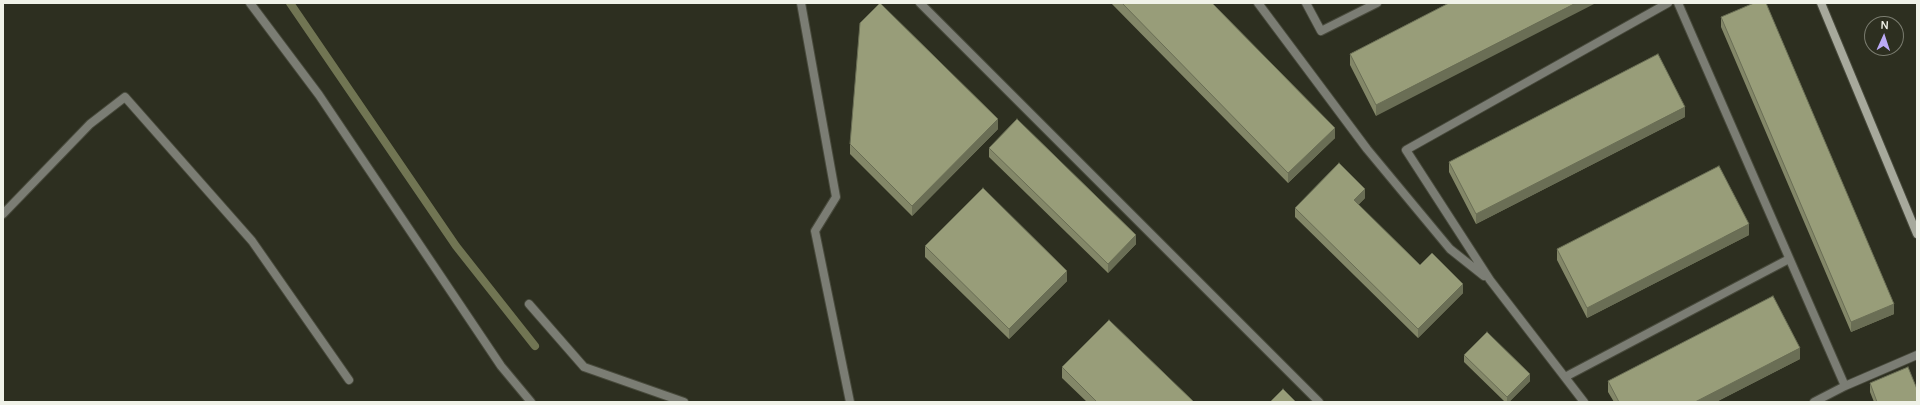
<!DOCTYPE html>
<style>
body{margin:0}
#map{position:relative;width:1920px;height:405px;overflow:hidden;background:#2d2f20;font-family:Manrope,sans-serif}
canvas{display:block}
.frame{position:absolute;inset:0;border:4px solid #f0f2e8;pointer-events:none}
.north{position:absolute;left:1864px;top:16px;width:40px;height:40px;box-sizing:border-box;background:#2d2f20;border:1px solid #7b7d70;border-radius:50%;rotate:3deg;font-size:11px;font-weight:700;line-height:16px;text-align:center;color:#f0f2e8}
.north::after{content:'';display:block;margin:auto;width:14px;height:18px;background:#bbaaf6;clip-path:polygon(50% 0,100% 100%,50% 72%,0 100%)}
</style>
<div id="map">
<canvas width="1920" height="405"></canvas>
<div class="frame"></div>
<div class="north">N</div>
</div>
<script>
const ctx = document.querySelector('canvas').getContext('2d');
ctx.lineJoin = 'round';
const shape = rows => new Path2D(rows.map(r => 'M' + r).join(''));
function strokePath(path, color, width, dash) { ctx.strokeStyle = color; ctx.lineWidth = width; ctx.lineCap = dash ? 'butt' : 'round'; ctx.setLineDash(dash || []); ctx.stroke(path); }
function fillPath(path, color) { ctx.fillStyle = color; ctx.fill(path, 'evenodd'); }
const stream = shape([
 [290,3,456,246,535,346]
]);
const street = shape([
 [250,3,319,95,501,366,531,402],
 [801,3,836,197,815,231,850,402],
 [920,3,1319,402],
 [1258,3,1367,149,1450,249,1484,276],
 [1306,3,1321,31,1377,3],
 [1678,3,1845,386,1814,402],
 [3,214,90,124,125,97,252,241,349,380],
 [529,304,584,367,684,402],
 [1565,377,1789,259],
 [1845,386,1917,355],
 [1584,402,1490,280,1406,150,1668,3]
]);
const secondary = shape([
 [1821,3,1917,234]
]);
const wall = shape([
 [1111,3,1212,3,1335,138,1288,183],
 [1449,3,1376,116,1350,65,1350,54],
 [1721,17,1894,314,1851,332,1721,27],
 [1685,117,1476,224,1449,172,1449,162],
 [998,129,912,216,850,154,850,144],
 [989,148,1136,244,1108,273,989,157],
 [1365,198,1358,205,1420,265,1463,293,1418,338,1295,217,1295,208],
 [1749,235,1587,318,1557,260,1557,249],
 [925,246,1067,281,1009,339,925,257],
 [1464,355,1530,381,1509,402,1505,402,1464,362],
 [1800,359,1716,402,1614,402,1608,392,1608,381],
 [1062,367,1194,402,1087,402,1062,378],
 [1870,383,1917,402,1874,402,1870,392]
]);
const shadedWall = shape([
 [1576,3,1596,3,1376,116,1376,105],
 [1685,107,1685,117,1476,224,1476,214],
 [998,119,998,129,912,216,912,206],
 [1335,128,1335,138,1288,183,1288,173],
 [1365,189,1365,198,1354,209,1354,200],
 [1749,224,1749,235,1587,318,1587,308],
 [1136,235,1136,244,1108,273,1108,264],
 [1067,271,1067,281,1009,339,1009,329],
 [1463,284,1463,293,1418,338,1418,329],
 [1894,304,1894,314,1851,332,1851,322],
 [1800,348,1800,359,1716,402,1695,402],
 [1530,374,1530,381,1509,402,1507,402,1507,397]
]);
const building = shape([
 [880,3,998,119,912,206,850,144,860,23,880,3],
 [1122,3,1212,3,1335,128,1288,173,1122,3],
 [1449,3,1576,3,1376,105,1350,54,1449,3],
 [1754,3,1766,3,1894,304,1851,322,1721,17,1754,3],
 [1658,54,1685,107,1476,214,1449,162,1658,54],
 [1017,119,1136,235,1108,264,989,148,1017,119],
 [1339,163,1365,189,1354,200,1420,265,1432,253,1463,284,1418,329,1295,208,1339,163],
 [1719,166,1749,224,1587,308,1557,249,1719,166],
 [983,188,1067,271,1009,329,925,246,983,188],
 [1773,296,1800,348,1695,402,1619,402,1608,381,1773,296],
 [1109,320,1194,402,1097,402,1062,367,1109,320],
 [1487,332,1530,374,1507,397,1464,355,1487,332],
 [1908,367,1917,389,1917,402,1877,402,1870,383,1908,367],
 [1283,389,1296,402,1270,402,1283,389]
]);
strokePath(stream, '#717553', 8);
strokePath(street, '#484a3c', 10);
strokePath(secondary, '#484a3c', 10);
strokePath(street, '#7b7d74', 8);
strokePath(secondary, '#a7a99c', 8);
fillPath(wall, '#838768');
fillPath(shadedWall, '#6a6e55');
fillPath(building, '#989d79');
strokePath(building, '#6a6e55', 1);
</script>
